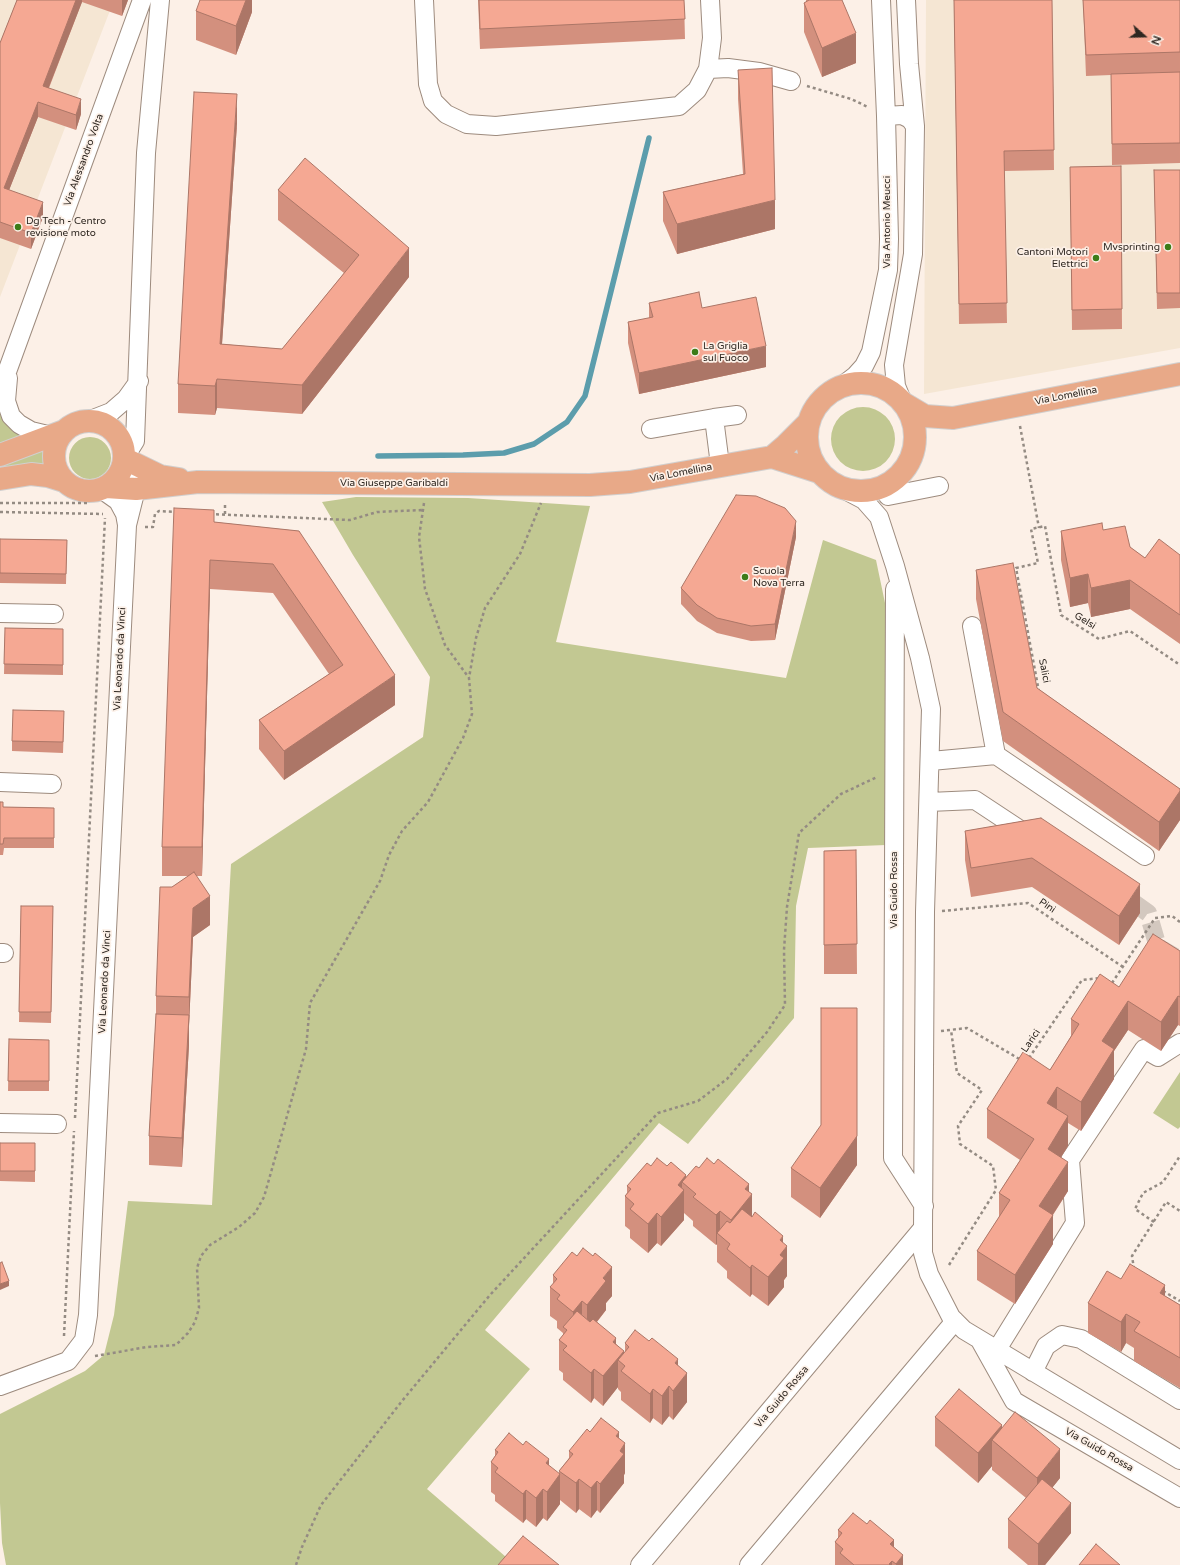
<!DOCTYPE html>
<style>
body{margin:0}
#map{position:relative;width:1180px;height:1565px;overflow:hidden;background:#fcf0e7;font-family:"Varela Round",sans-serif}
canvas{display:block}
.north{position:absolute;left:1124px;top:16px;width:40px;height:40px;-webkit-text-stroke:3px #fcf0e7;paint-order:stroke;rotate:110deg;font-size:11px;font-weight:700;line-height:16px;text-align:center;color:#2e2721}
.north::after{content:'';display:block;margin:auto;width:14px;height:18px;background:#2e2721;clip-path:polygon(50% 0,100% 100%,50% 72%,0 100%)}
</style>
<div id="map">
<canvas width="1180" height="1565"></canvas>
<div class="north">N</div>
</div>
<script>
const ctx = document.querySelector('canvas').getContext('2d');
ctx.lineJoin = 'round';
function fillPath(path, color) { ctx.fillStyle = color; ctx.fill(path, 'evenodd'); }
const shape = rows => new Path2D(rows.map(r => 'M' + r).join(''));
function strokePath(path, color, width, dash) { ctx.strokeStyle = color; ctx.lineWidth = width; ctx.lineCap = dash ? 'butt' : 'round'; ctx.setLineDash(dash || []); ctx.stroke(path); }
function label(font, color, halo, rows, align = 'center') {
  ctx.font = font + ' "Varela Round",sans-serif'; ctx.lineWidth = 3.5; ctx.setLineDash([]); ctx.textBaseline = 'middle'; ctx.strokeStyle = halo; ctx.fillStyle = color; for (const [text, x, y, turn = 0] of rows) {
    ctx.save(); ctx.translate(x, y); ctx.rotate((+turn || 0) * Math.PI / 180); ctx.textAlign = isNaN(turn) ? turn : align; if (halo) ctx.strokeText(text, 0, 0); ctx.fillText(text, 0, 0); ctx.restore();
  }
}
const industrial = shape([
 [0,0,114,0,0,297],
 [926,0,1180,0,1180,348,924,394]
]);
const green = shape([
 [0,407,25,438,0,448],
 '831 439a32 32 0 1 1 64 0a32 32 0 1 1-64 0Z',
 '69 458a21 21 0 1 1 42 0a21 21 0 1 1-42 0Z',
 [50,446,50,466,0,473,0,466],
 [356,497,468,498,590,506,556,642,786,678,823,540,876,560,885,603,886,845,808,848,796,906,794,1018,688,1144,659,1123,485,1330,530,1369,427,1489,506,1557,499,1565,6,1565,2,1543,0,1503,0,1414,85,1371,104,1355,114,1315,128,1201,212,1205,231,864,423,737,430,677,353,555,322,502],
 [1180,1072,1180,1127,1178,1129,1153,1113]
]);
const stream = shape([
 [378,456,463,455,504,453,534,444,567,422,585,396,649,138]
]);
const minorTunnel = shape([
 [1134,903,1148,913,1158,947,1180,960]
]);
const path = shape([
 [807,86,851,99,868,107],
 [1020,426,1039,528],
 [0,503,90,503],
 [424,503,419,537,425,589,445,645,469,678],
 [0,512,103,514],
 [210,514,350,520,377,512,423,510],
 [225,514,225,502],
 [145,527,153,527,155,514,159,511,177,512],
 [1039,692,1016,568,1038,563,1031,529,1045,526,1061,615,1099,639,1130,631,1180,665],
 [942,911,1028,903,1123,967],
 [1112,983,1155,918,1172,916,1180,922],
 [941,1031,967,1028,1021,1060],
 [1029,1058,1082,980,1100,978],
 [75,1118,105,518],
 [1154,1222,1135,1209,1143,1193,1163,1182,1180,1156],
 [949,1265,996,1190,993,1166,960,1144,958,1126,982,1090,957,1073,951,1030],
 [1134,1269,1132,1256,1166,1202,1180,1211],
 [1163,1291,1180,1301],
 [64,1336,74,1131],
 [95,1356,147,1347,176,1345,188,1333,195,1322,199,1308,197,1268,201,1256,210,1245,239,1227,255,1213,264,1197,306,1049,310,1003,380,881,389,855,402,831,428,802,463,738,472,714,469,678,476,638,485,608,520,554,541,503],
 [296,1565,302,1547,321,1505,402,1401,490,1295,658,1113,698,1101,727,1079,767,1032,785,1005,784,950,787,907,799,833,841,794,877,777]
]);
const minor = shape([
 [424,0,428,84,433,101,446,114,467,124,496,126,679,106,697,90,708,69,712,38,710,0],
 [881,0,886,116],
 [906,0,909,64,915,126],
 [708,69,728,68,759,72,791,81],
 [8,378,6,401,11,416,19,424,31,431,52,436],
 [842,386,855,376,864,366,871,352,888,270,889,239,886,116,902,115,910,119,915,126,913,254,894,365,896,386,903,403],
 [0,391,142,0],
 [714,418,737,415],
 [88,421,111,412,126,399,139,381],
 [651,429,714,418,720,465],
 [125,457,135,441,146,153,160,0],
 [101,489,118,501,125,514,127,525],
 [845,490,864,500,879,517,895,566,920,658,931,709,925,912,923,1228,923,1253,929,1274,951,1317,964,1330,1180,1460],
 [888,496,939,486],
 [895,589,893,1158,924,1206],
 [0,613,54,614],
 [996,755,1145,856],
 [931,761,996,755,972,626],
 [0,782,52,784],
 [929,802,975,800,1031,837],
 [0,953,4,953],
 [0,1123,57,1124],
 [981,1342,1014,1401,1180,1498],
 [996,1351,1075,1223,1070,1160,1144,1049,1158,1057,1180,1043],
 [1033,1372,1046,1346,1062,1335,1081,1339,1180,1400],
 [0,1386,68,1361,84,1340,88,1315,127,525,136,489,123,467],
 [640,1565,923,1228],
 [749,1565,955,1321]
]);
const major = shape([
 '807 437a54 54 0 1 1 108 0a54 54 0 1 1-108 0Z',
 [903,403,925,416,953,418,1180,374],
 '54 456a35 35 0 1 1 70 0a35 35 0 1 1-70 0Z',
 [0,455,64,431],
 [772,457,786,445,809,422],
 [125,459,160,476,179,479],
 [0,479,31,474,48,476,64,481],
 [106,487,136,489,198,482,590,485,630,482,772,457,819,472]
]);
const wall = shape([
 [17,0,128,0,122,16,82,2,49,88,81,114,76,130,38,117,9,190,43,217,31,249,0,238,0,43],
 [252,0,252,12,236,55,196,40,196,11],
 [478,0,684,0,685,39,480,49],
 [806,0,842,0,856,63,822,77,804,32,804,3,806,2],
 [954,0,1052,0,1054,170,1004,171,1007,323,959,324],
 [1083,0,1180,0,1180,163,1112,165,1111,75,1086,76],
 [738,70,775,229,677,254,663,221,663,192,743,174,738,99],
 [237,124,222,344,282,349,344,273,278,220,278,190,409,277,302,414,217,408,215,415,178,413,178,384],
 [1121,166,1122,329,1072,330,1070,167],
 [1154,170,1180,170,1180,308,1157,309],
 [649,303,702,308,766,367,639,394,628,343,628,322,649,318],
 [214,522,299,531,395,705,284,780,259,749,259,720,329,674,273,593,210,589,202,876,196,876,210,925,193,937,189,1026,189,1045,182,1167,149,1165,149,1136,156,1014,156,996,172,887,188,876,162,876,162,847],
 [1103,530,1130,547,1145,558,1180,555,1180,644,1130,609,1091,617,1088,603,1070,607,1061,560,1061,531],
 [796,537,775,640,751,641,717,633,697,621,681,604,681,588],
 [0,539,67,540,66,584,0,583],
 [976,570,1037,688,1180,789,1180,820,1159,851,1003,741,976,599],
 [5,628,63,629,63,675,4,674],
 [64,722,63,753,12,751,12,741],
 [0,802,3,807,54,808,54,848,4,848,3,855,0,855],
 [1041,818,1140,913,1119,945,1032,887,971,897,965,860,965,831],
 [856,850,857,974,824,974,824,851],
 [21,906,53,906,51,1023,19,1022],
 [1180,951,1180,1026,1178,1025,1161,1051,1128,1030,1114,1051,1114,1079,1081,1131,1068,1123,1068,1146,1061,1157,1068,1191,1053,1215,1053,1244,1015,1304,977,1280,977,1251,999,1217,999,1193,1020,1160,987,1138,987,1109,1050,1070,1071,1036,1071,1019,1119,987],
 [9,1039,49,1040,49,1091,8,1091],
 [0,1143,35,1143,35,1182,0,1181],
 [857,1165,820,1218,791,1197,791,1168],
 [651,1166,667,1166,686,1177,699,1168,749,1192,752,1217,783,1243,787,1276,784,1280,784,1287,768,1306,752,1294,750,1297,727,1278,727,1271,717,1262,717,1244,716,1245,693,1226,693,1221,684,1213,684,1220,661,1246,657,1243,648,1253,630,1238,630,1230,625,1226,625,1196,627,1193,627,1186],
 [553,1275,612,1296,606,1303,606,1310,597,1322,624,1353,625,1352,625,1343,678,1365,687,1402,673,1420,669,1416,662,1425,653,1418,650,1423,621,1400,621,1392,618,1389,618,1387,603,1406,594,1398,591,1403,563,1380,563,1373,559,1370,559,1340,563,1335,563,1333,557,1328,557,1321,550,1316,550,1287,553,1284],
 [1121,1279,1165,1296,1180,1305,1180,1388,1134,1361,1134,1348,1126,1343,1121,1352,1088,1333,1088,1303],
 [935,1417,1002,1428,1060,1478,1052,1488,1071,1533,1045,1565,1028,1565,1008,1548,1008,1519,1026,1498,992,1470,992,1466,978,1483,935,1446],
 [619,1438,625,1473,624,1475,624,1483,600,1513,597,1510,591,1518,579,1509,576,1513,560,1500,560,1504,547,1521,543,1518,536,1527,526,1519,523,1523,495,1501,495,1495,491,1492,491,1462,495,1456,495,1450,549,1466,559,1474,559,1471,569,1458,569,1451],
 [838,1530,894,1547,903,1565,835,1565,835,1542,838,1538]
]);
const shadedWall = shape([
 [76,0,82,0,82,2,43,102,43,86],
 [122,0,128,0,122,16],
 [246,0,252,0,252,12,236,55,236,26],
 [856,33,856,63,822,77,822,48],
 [237,94,237,124,220,373,220,344],
 [81,99,81,114,76,130,76,115],
 [38,102,38,117,4,203,4,188],
 [775,200,775,229,677,254,677,224],
 [43,202,43,217,31,249,31,233],
 [409,248,409,277,302,414,302,385],
 [766,346,766,367,639,394,639,373],
 [217,379,217,408,215,415,215,386],
 [796,521,796,537,775,640,775,624],
 [210,560,210,589,202,876,202,847],
 [1088,574,1088,603,1070,607,1070,578],
 [1130,580,1130,609,1091,617,1091,588],
 [395,675,395,705,284,780,284,751],
 [1180,791,1180,820,1159,851,1159,822],
 [1140,884,1140,913,1119,945,1119,916],
 [210,896,210,925,193,937,189,1026,189,997,193,908],
 [1178,996,1178,1025,1161,1051,1161,1022],
 [1128,1001,1128,1030,1114,1051,1114,1079,1081,1131,1081,1102,1102,1041],
 [857,1008,857,1165,820,1218,820,1188],
 [189,1015,189,1045,182,1167,182,1138],
 [1057,1087,1057,1116,1047,1103],
 [1068,1116,1068,1146,1048,1178,1048,1149],
 [1068,1162,1068,1191,1039,1236,1039,1206],
 [686,1175,686,1185,682,1182,682,1192,684,1190,684,1220,661,1246,661,1217,678,1185],
 [749,1184,749,1198,752,1194,752,1224,731,1249,731,1220,745,1189],
 [720,1211,720,1236,717,1233,717,1244,716,1245,716,1215],
 [657,1213,657,1243,648,1253,648,1224],
 [1053,1215,1053,1244,1015,1304,1015,1275],
 [783,1236,783,1251,787,1246,787,1276,784,1280,784,1287,768,1306,768,1277,780,1240],
 [752,1265,752,1294,750,1297,750,1268],
 [612,1267,612,1296,606,1303,606,1310,587,1334,587,1305,603,1278],
 [9,1281,9,1286,0,1290,0,1284],
 [1165,1285,1165,1314,1160,1293],
 [582,1301,582,1330,573,1341,573,1312],
 [1126,1314,1126,1343,1121,1352,1121,1322],
 [616,1338,616,1360,624,1351,624,1365,618,1360,618,1387,603,1406,603,1376,613,1342],
 [678,1359,678,1384,687,1373,687,1402,673,1420,673,1391,675,1363],
 [594,1369,594,1398,591,1403,591,1373],
 [669,1386,669,1416,662,1425,662,1396],
 [653,1389,653,1418,650,1423,650,1394],
 [1002,1425,1002,1449,992,1440,992,1466,978,1483,978,1453],
 [619,1432,619,1460,620,1451,625,1443,625,1473,624,1475,624,1483,600,1513,600,1484,616,1436],
 [1060,1449,1060,1478,1037,1507,1037,1478],
 [549,1459,549,1488,546,1463],
 [560,1474,560,1504,547,1521,547,1492],
 [579,1479,579,1509,576,1513,576,1483],
 [597,1481,597,1510,591,1518,591,1488],
 [543,1489,543,1518,536,1527,536,1498],
 [526,1490,526,1519,523,1523,523,1494],
 [1071,1503,1071,1533,1045,1565,1038,1565,1038,1544],
 [894,1540,894,1563,892,1561,892,1565,889,1565,890,1544],
 [903,1555,903,1565,896,1565,896,1564]
]);
const building = shape([
 [17,0,76,0,43,86,81,99,76,115,38,102,4,188,43,202,31,233,0,222,0,43,17,0],
 [200,0,246,0,236,26,196,11,200,0],
 [479,0,684,0,685,19,480,29,479,0],
 [809,0,842,0,856,33,822,48,804,3,809,0],
 [954,0,1052,0,1054,150,1004,151,1007,303,959,304,954,0],
 [1083,0,1180,0,1180,52,1086,55,1083,0],
 [772,68,775,200,677,224,663,192,745,174,738,70,772,68],
 [1180,72,1180,143,1112,144,1111,74,1180,72],
 [194,92,237,94,220,344,282,349,359,255,278,190,305,158,409,248,302,385,217,379,215,386,178,384,194,92],
 [1121,166,1122,309,1072,310,1070,167,1121,166],
 [1154,170,1180,170,1180,293,1157,293,1154,170],
 [699,292,702,308,756,297,766,346,639,373,628,322,653,317,649,303,699,292],
 [736,495,756,496,785,508,796,521,775,624,751,626,717,618,697,605,681,588,736,495],
 [174,508,214,510,214,522,299,531,395,675,284,751,259,720,343,665,273,564,210,560,202,847,162,847,174,508],
 [1102,523,1103,530,1125,526,1130,547,1145,558,1159,539,1180,555,1180,615,1130,580,1091,588,1088,574,1070,578,1061,531,1102,523],
 [0,539,67,540,66,574,0,573,0,539],
 [1013,563,1037,688,1180,789,1180,791,1159,822,1003,712,976,570,1013,563],
 [5,628,63,629,63,665,4,664,5,628],
 [13,710,64,711,63,742,12,741,13,710],
 [0,802,3,802,3,807,54,808,54,838,4,838,3,844,0,844,0,802],
 [1041,818,1140,884,1119,916,1032,858,971,868,965,831,1041,818],
 [856,850,857,944,824,945,824,851,856,850],
 [194,872,210,896,193,908,189,997,156,996,160,887,172,887,194,872],
 [21,906,53,906,51,1012,19,1012,21,906],
 [1153,934,1180,951,1180,997,1178,996,1161,1022,1128,1001,1102,1041,1114,1049,1081,1102,1057,1087,1047,1103,1068,1116,1048,1149,1068,1162,1039,1206,1053,1215,1015,1275,977,1251,1010,1200,999,1193,1034,1139,987,1109,1023,1052,1050,1070,1079,1024,1071,1019,1100,974,1119,987,1153,934],
 [821,1008,857,1008,857,1136,820,1188,791,1168,821,1125,821,1008],
 [156,1014,189,1015,182,1138,149,1136,156,1014],
 [9,1039,49,1040,49,1081,8,1081,9,1039],
 [0,1143,35,1143,35,1171,0,1171,0,1143],
 [657,1158,667,1166,671,1162,686,1175,678,1185,684,1190,661,1217,657,1213,648,1224,630,1209,634,1204,625,1196,631,1189,627,1186,647,1163,651,1166,657,1158],
 [707,1158,714,1164,718,1159,749,1184,745,1189,752,1194,731,1220,720,1211,716,1215,693,1197,696,1194,682,1182,696,1166,699,1168,707,1158],
 [742,1209,752,1217,755,1212,783,1236,780,1240,787,1246,780,1255,784,1258,768,1277,752,1265,750,1268,727,1249,730,1244,717,1233,727,1221,730,1223,742,1209],
 [583,1248,593,1256,595,1253,612,1267,603,1278,606,1281,587,1305,582,1301,573,1312,557,1299,560,1295,550,1287,557,1279,553,1275,572,1252,577,1256,583,1248],
 [2,1262,9,1281,0,1284,0,1263,2,1262],
 [1130,1264,1165,1285,1160,1293,1180,1305,1180,1358,1134,1331,1140,1322,1126,1314,1121,1322,1088,1303,1107,1271,1121,1279,1130,1264],
 [577,1311,590,1322,593,1319,616,1338,613,1342,624,1351,603,1376,594,1369,591,1373,563,1350,567,1346,559,1340,567,1330,563,1327,577,1311],
 [635,1330,649,1341,652,1338,678,1359,675,1363,687,1373,673,1391,669,1386,662,1396,653,1389,650,1394,621,1371,625,1366,618,1360,629,1347,625,1343,635,1330],
 [959,1389,1002,1425,978,1453,935,1417,959,1389],
 [1015,1412,1060,1449,1037,1478,992,1440,1015,1412],
 [601,1418,619,1432,616,1436,625,1443,620,1451,624,1454,600,1484,597,1481,591,1488,579,1479,576,1483,559,1471,573,1454,569,1451,587,1429,590,1432,601,1418],
 [509,1433,523,1445,526,1441,549,1459,546,1463,560,1474,547,1492,543,1489,536,1498,526,1490,523,1494,495,1472,498,1468,491,1462,498,1452,495,1450,509,1433],
 [1042,1479,1071,1503,1038,1544,1008,1519,1042,1479],
 [853,1513,867,1524,870,1520,894,1540,890,1544,903,1555,896,1564,892,1561,889,1564,890,1565,854,1565,840,1553,843,1549,835,1542,842,1533,838,1530,853,1513],
 [523,1536,559,1565,498,1565,523,1536],
 [1096,1544,1120,1565,1079,1565,1096,1544]
]);
const markers = [
 [18,227,4,"#3d7c19"],
 [1168,247,4,"#3d7c19"],
 [1096,258,4,"#3d7c19"],
 [695,352,4,"#3d7c19"],
 [745,577,4,"#3d7c19"]
];
const streetNames = [
 ["Via Alessandro Volta",84,160,-70],
 ["Via Antonio Meucci",887,222,-90],
 ["Via Lomellina",1066,396,-11],
 ["Via Lomellina",681,473,-11],
 ["Via Giuseppe Garibaldi",394,483],
 ["Gelsi",1085,621,32],
 ["Via Leonardo da Vinci",120,659,-87],
 ["Salici",1044,671,79],
 ["Via Guido Rossa",894,890,-90],
 ["Pini",1047,906,34],
 ["Via Leonardo da Vinci",105,982,-87],
 ["Larici",1031,1041,-56],
 ["Via Guido Rossa",782,1397,-50],
 ["Via Guido Rossa",1099,1450,30]
];
const poiNames = [
 ["Dg Tech - Centro",26,221],
 ["revisione moto",26,233],
 ["Mvsprinting",1160,247,"right"],
 ["Cantoni Motori",1088,252,"right"],
 ["Elettrici",1088,264,"right"],
 ["La Griglia",703,346],
 ["sul Fuoco",703,358],
 ["Scuola",753,571],
 ["Nova Terra",753,583]
];
fillPath(industrial, '#f5e6d3');
fillPath(green, '#c2c892');
strokePath(stream, '#5c9dac', 5.5);
strokePath(minorTunnel, '#d3c8bf', 18, [18, 9]);
strokePath(minor, '#9d8b7e', 20);
strokePath(major, '#d1cfce', 24);
strokePath(path, '#948b83', 2.5, [3, 3]);
strokePath(minor, '#fff', 18);
strokePath(major, '#e8a988', 22);
fillPath(wall, '#d3907e');
fillPath(shadedWall, '#ac7667');
fillPath(building, '#f5a893');
strokePath(building, '#ac7667', 1);
for (const [x, y, r, color] of markers) { const dot = new Path2D(); dot.arc(x, y, r, 0, 2 * Math.PI); ctx.fillStyle = color; ctx.fill(dot); strokePath(dot, '#fcf0e7', 1.5); }
label('10px', '#2e2721', '#fcf0e7', streetNames);
label('10px', '#2e2721', '#fcf0e7', poiNames, 'left');
</script>
